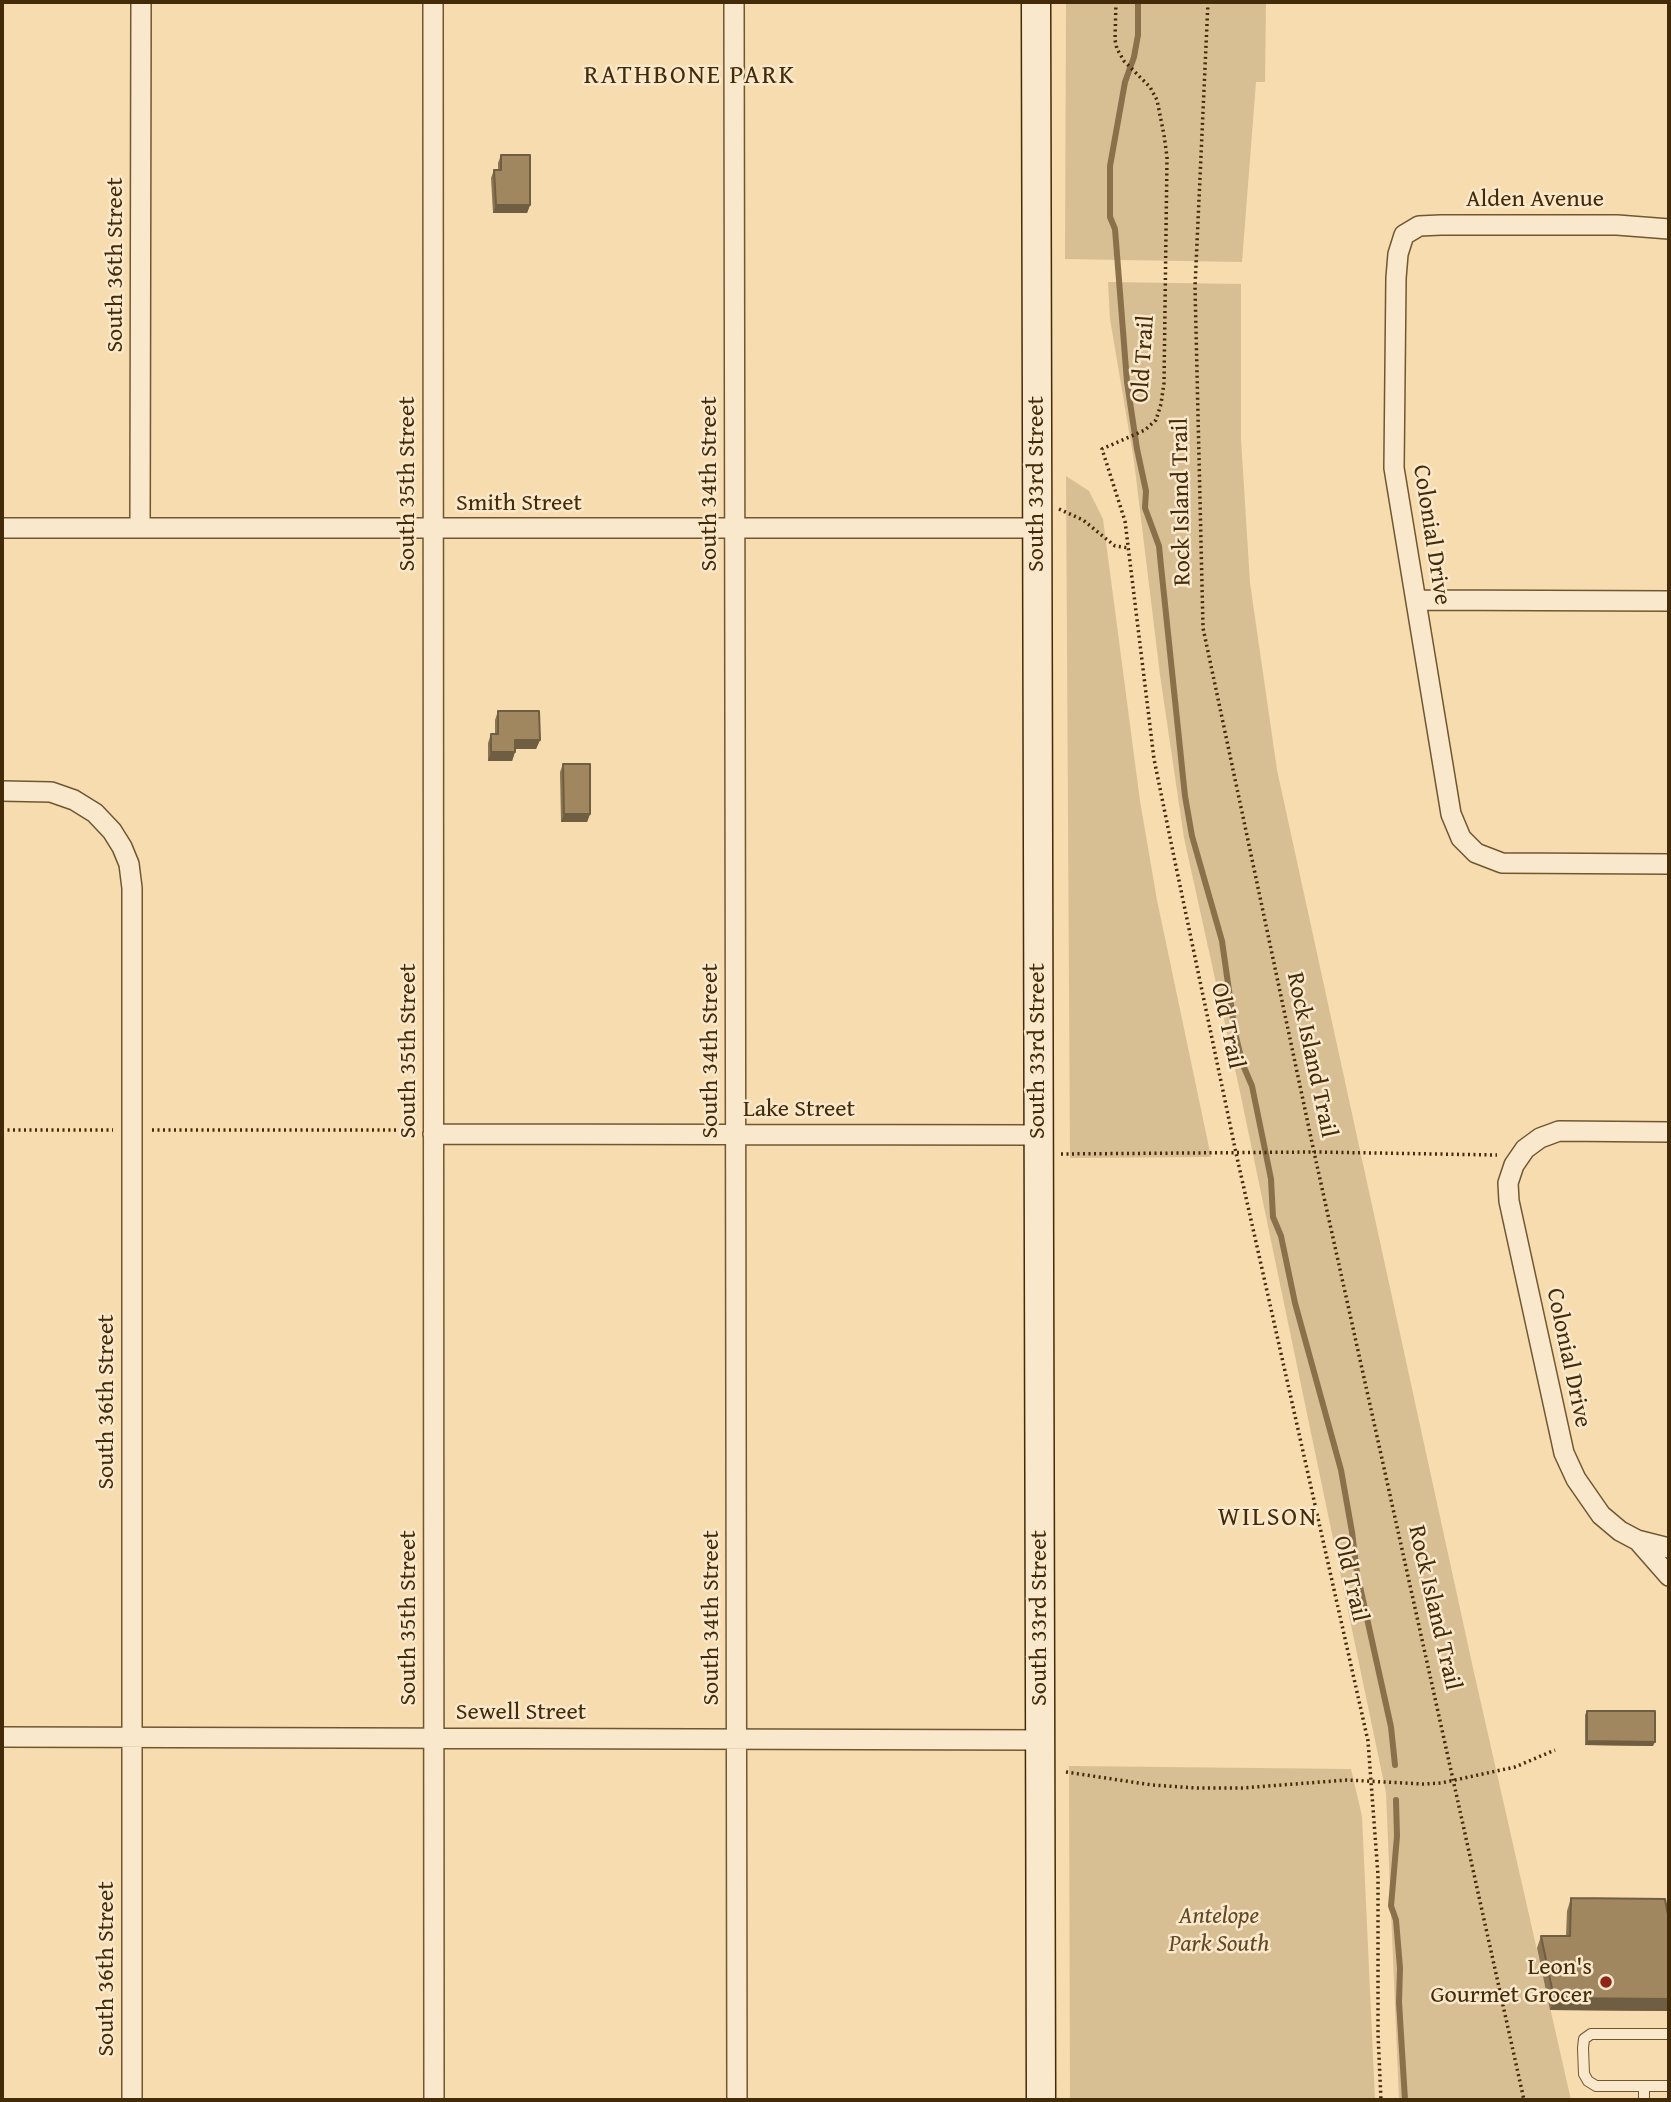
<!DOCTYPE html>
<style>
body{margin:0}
#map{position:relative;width:1671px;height:2102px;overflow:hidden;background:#f6dcaf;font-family:"Gentium Book Plus",serif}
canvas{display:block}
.frame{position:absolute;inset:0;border:4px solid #432b09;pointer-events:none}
</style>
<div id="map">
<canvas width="1671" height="2102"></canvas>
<div class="frame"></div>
</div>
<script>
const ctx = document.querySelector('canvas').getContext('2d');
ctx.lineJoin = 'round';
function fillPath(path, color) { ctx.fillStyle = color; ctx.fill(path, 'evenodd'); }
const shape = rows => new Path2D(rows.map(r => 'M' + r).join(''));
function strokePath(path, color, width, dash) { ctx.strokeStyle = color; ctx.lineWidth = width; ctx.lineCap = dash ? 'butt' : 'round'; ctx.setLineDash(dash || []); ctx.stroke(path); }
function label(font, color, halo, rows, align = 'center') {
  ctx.font = font + ' "Gentium Book Plus",serif'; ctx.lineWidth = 5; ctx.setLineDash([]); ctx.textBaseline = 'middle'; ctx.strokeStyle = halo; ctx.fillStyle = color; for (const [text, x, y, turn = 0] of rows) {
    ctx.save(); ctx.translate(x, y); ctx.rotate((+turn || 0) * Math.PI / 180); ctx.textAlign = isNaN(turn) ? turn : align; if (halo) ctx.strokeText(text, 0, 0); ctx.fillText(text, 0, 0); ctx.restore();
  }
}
const green = shape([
 [1066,2,1266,2,1265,82,1256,82,1242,262,1065,259],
 [1108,282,1241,284,1241,439,1250,583,1277,770,1473,1668,1571,2100,1399,2100,1386,1793,1240,1092,1184,838,1160,675,1134,461,1110,319],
 [1066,476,1089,491,1103,519,1140,801,1157,900,1211,1157,1070,1158],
 [1069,1766,1351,1769,1362,1816,1375,2100,1070,2100]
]);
const stream = shape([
 [1138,2,1138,35,1134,57,1125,82,1110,166,1110,217,1115,229,1127,382,1137,449,1146,491,1145,508,1159,546,1161,566,1185,796,1192,836,1222,941,1235,1033,1243,1065,1252,1086,1271,1179,1273,1217,1281,1236,1295,1303,1341,1470,1352,1532,1357,1573,1391,1727,1395,1765],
 [1396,1800,1397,1836,1391,1906,1396,1920,1400,1968,1399,2002,1405,2100]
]);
const path = shape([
 [1116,2,1115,40,1117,49,1124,61,1150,87,1157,100,1164,135,1167,157,1164,383,1161,404,1156,420,1145,430,1102,449,1125,521,1154,759,1174,857,1236,1153,1368,1741,1378,1875,1378,2034,1381,2100],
 [1208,2,1195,287,1203,628,1314,1152,1524,2100],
 [1059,509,1083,520,1115,546,1129,548],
 [2,1130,113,1130],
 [152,1130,414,1130],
 [1061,1154,1314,1152,1497,1155],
 [1066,1772,1152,1785,1197,1788,1242,1788,1347,1780,1423,1784,1441,1783,1515,1767,1555,1750]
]);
const lane = shape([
 [1669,2034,1591,2034,1584,2039,1583,2048,1584,2074,1588,2081,1596,2086,1669,2086],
 [1644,2086,1644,2100]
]);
const street = shape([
 [433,2,434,2100],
 [734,2,737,2100],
 [1669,229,1617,225,1441,225,1419,226,1404,235,1398,254,1396,278,1394,468,1451,814,1461,838,1476,853,1502,863,1669,864],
 [2,528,1037,528],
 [140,528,141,2],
 [1416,600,1669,601],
 [2,791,51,792,74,800,95,813,112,831,122,847,129,864,132,888,132,2100],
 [1669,1132,1559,1131,1540,1138,1525,1149,1514,1165,1508,1183,1509,1201,1564,1453,1576,1479,1601,1515,1620,1531,1637,1540,1669,1548],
 [433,1134,1038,1135],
 [1640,1543,1669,1576],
 [2,1737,1040,1740]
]);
const secondary = shape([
 [1036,2,1041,2100]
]);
const wall = shape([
 [501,155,530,205,527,213,493,213,491,178,494,170,498,170,498,163],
 [498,711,540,740,536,749,515,749,515,752,512,761,488,761,488,743,491,734,495,734,495,720],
 [563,764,590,814,587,822,561,822,560,772],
 [1587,1711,1653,1746,1585,1745,1585,1715],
 [1571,1898,1669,1920,1669,2011,1550,2010,1537,1948,1541,1936,1566,1936,1567,1911]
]);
const shadedWall = shape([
 [496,205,530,205,527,213,493,213],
 [515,740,540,740,536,749,512,749],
 [491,752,515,752,512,761,488,761],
 [564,814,590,814,587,822,561,822],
 [1587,1741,1655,1742,1653,1746,1585,1745],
 [1554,1998,1669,1999,1669,2011,1550,2010]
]);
const building = shape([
 [501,155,530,155,530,205,496,205,494,170,501,170,501,155],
 [498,711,539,711,540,740,515,740,515,752,491,752,491,734,498,734,498,711],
 [563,764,590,764,590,814,564,814,563,764],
 [1587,1711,1655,1711,1655,1742,1587,1741,1587,1711],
 [1571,1898,1665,1899,1669,1920,1669,1999,1554,1998,1541,1936,1570,1936,1571,1898]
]);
const markers = [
 [1606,1982,7,"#8f2418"]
];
const streetNames = [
 ["Alden Avenue",1535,200],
 ["South 36th Street",116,265,-90],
 ["Old Trail",1144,359,-86],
 ["South 35th Street",408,484,-90],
 ["South 34th Street",710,484,-90],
 ["South 33rd Street",1037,484,-90],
 ["Rock Island Trail",1182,502,-91],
 ["Smith Street",519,504],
 ["Colonial Drive",1431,535,81],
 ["Old Trail",1227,1026,78],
 ["South 35th Street",409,1051,-90],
 ["South 34th Street",711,1051,-90],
 ["South 33rd Street",1038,1051,-90],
 ["Rock Island Trail",1311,1055,78],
 ["Lake Street",799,1110],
 ["Colonial Drive",1568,1358,78],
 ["South 36th Street",107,1402,-90],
 ["Old Trail",1350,1579,77],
 ["Rock Island Trail",1434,1608,77],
 ["South 35th Street",409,1618,-90],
 ["South 34th Street",712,1618,-90],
 ["South 33rd Street",1040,1618,-90],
 ["Sewell Street",521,1713],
 ["South 36th Street",107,1969,-90]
];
const parkNames = [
 ["Antelope",1219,1917],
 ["Park South",1219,1945]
];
const poiNames = [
 ["Leon's",1592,1968],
 ["Gourmet Grocer",1592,1996]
];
const neighbourhoodNames = [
 ["RATHBONE PARK",690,76],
 ["WILSON",1268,1518]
];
fillPath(green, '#d8be93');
strokePath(stream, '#8a714b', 6);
strokePath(lane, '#705732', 12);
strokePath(street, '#705732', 22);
strokePath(secondary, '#432b09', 31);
strokePath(path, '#432b09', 3.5, [2, 3.5]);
strokePath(lane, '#f9e8cb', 10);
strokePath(street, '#f9e8cb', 19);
strokePath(secondary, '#f9e8cb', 28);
fillPath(wall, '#8a7452');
fillPath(shadedWall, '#705e42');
fillPath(building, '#a0875f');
strokePath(building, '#705e42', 2);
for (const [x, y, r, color] of markers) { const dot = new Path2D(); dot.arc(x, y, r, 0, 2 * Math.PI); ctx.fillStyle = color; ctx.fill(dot); strokePath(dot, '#f9e8cb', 2.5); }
label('24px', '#432b09', '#f9e8cb', streetNames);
label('italic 24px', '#614825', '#f9e8cb', parkNames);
label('24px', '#432b09', '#f9e8cb', poiNames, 'right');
ctx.letterSpacing = '2px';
label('26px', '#432b09', '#f9e8cb', neighbourhoodNames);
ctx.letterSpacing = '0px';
</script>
